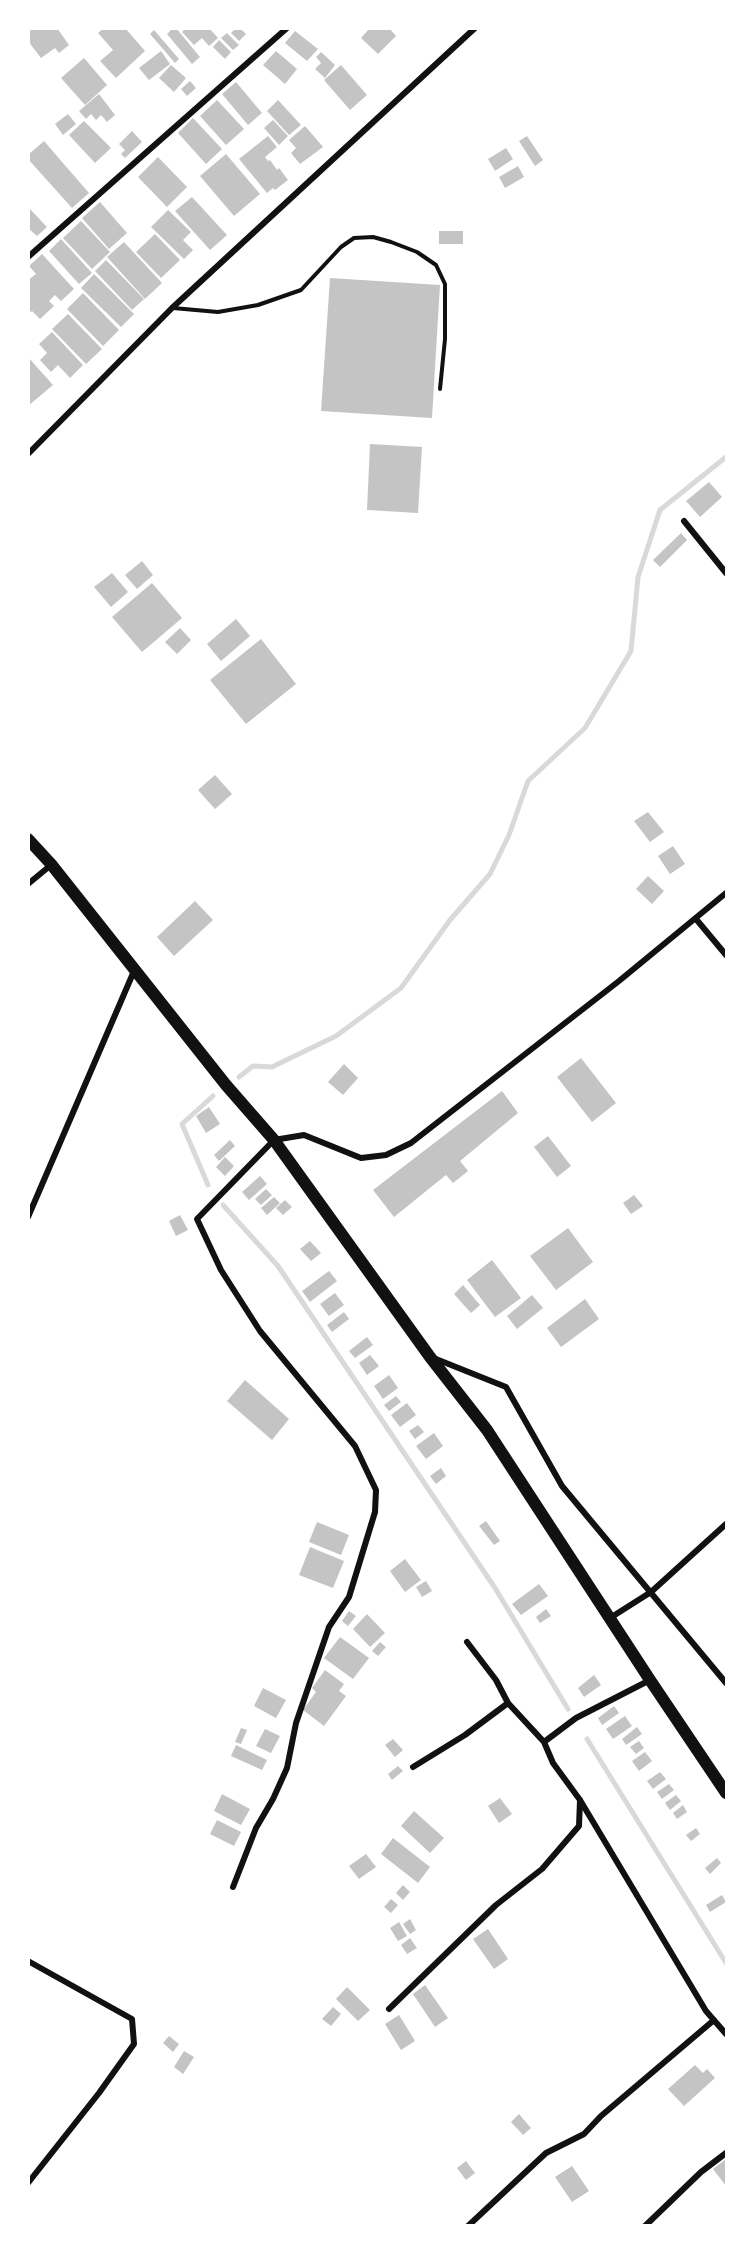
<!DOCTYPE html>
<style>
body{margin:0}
#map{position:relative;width:755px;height:2254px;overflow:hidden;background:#fff;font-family:Figtree,sans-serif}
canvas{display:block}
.frame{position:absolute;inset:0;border:30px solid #fff;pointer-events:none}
</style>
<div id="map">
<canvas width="755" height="2254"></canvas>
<div class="frame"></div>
</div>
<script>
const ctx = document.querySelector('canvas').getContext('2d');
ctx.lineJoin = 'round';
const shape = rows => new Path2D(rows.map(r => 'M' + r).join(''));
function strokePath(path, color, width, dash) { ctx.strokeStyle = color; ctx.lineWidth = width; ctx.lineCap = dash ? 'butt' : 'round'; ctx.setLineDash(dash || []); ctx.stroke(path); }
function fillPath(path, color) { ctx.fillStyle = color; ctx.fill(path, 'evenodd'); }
const stream = shape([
 [239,1077,253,1066,272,1067,336,1036,401,988,450,920,490,874,509,835,528,781,585,728,631,651,638,577,660,510,726,457],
 [208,1185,182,1124,213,1096],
 [223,1205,278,1266,495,1588,568,1709],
 [587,1739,726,1963]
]);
const building = shape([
 [28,28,57,28,69,45,59,53,55,48,41,58,28,41],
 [104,28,125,28,145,51,116,78,100,61,113,50,98,33],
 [173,28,176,28,200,57,192,64,167,34],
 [186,28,209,28,218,38,209,46,202,38,194,45,182,32],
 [236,28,240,28,246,34,239,41,231,33],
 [370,28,389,28,396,36,378,54,361,38],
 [154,30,179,59,175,63,150,34],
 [295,31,318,49,307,61,285,43],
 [227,33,239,45,233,50,221,38],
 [219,40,231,52,225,59,213,47],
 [161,51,170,64,149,80,139,68],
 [276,51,297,69,285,84,263,65],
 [321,52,335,65,325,78,315,69,321,63,316,57],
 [84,58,107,85,85,105,61,78],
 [171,65,186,78,174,92,159,78],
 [341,65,367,95,350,110,324,80],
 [190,81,196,88,187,96,181,89],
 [236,82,262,113,248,125,222,94],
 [99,94,115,115,107,122,101,115,96,120,91,114,86,119,79,111],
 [217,100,244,129,226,145,200,116],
 [278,100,301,125,289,135,267,111],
 [68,114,76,124,63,135,55,124],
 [193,118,222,149,206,164,178,133],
 [273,120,288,136,279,145,264,128],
 [84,121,111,148,95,163,69,135],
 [305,126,323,147,300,164,291,153,296,148,289,140],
 [132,131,142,142,125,158,121,154,125,150,119,144],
 [268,136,277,147,265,157,268,161,270,160,277,170,279,168,288,180,275,190,273,188,267,193,239,159],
 [527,136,543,160,535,166,519,141],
 [44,141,89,193,72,208,28,159,28,155],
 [506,148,513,159,495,171,488,159],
 [226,154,260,194,234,216,200,176],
 [158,157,187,187,167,207,138,177],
 [518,166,524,177,505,188,499,177],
 [192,197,227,235,210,250,175,211],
 [100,202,127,233,109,249,82,218],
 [28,207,47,227,37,236,28,228],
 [168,210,191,232,183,240,193,250,184,259,151,227],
 [81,221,110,252,92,269,63,238],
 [439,231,463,231,463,244,439,244],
 [155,234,180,260,161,278,136,252],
 [61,239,92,273,79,284,49,251],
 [124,242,162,283,145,299,107,257],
 [42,254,74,289,61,301,55,295,49,301,54,306,40,319,32,311,28,314,28,280,36,274,29,266],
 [106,260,144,299,132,310,95,271],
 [94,274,134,314,121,327,81,288],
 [330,278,440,285,432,418,321,411],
 [83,293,119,330,103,346,67,309],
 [68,314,102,349,86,364,52,329],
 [52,332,83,365,70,378,58,365,51,372,40,360,47,353,39,344],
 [28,357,53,385,28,406],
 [370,444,422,447,418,513,367,510],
 [709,482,722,497,700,517,686,501],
 [681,533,687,540,660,567,653,560],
 [142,561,153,575,137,589,125,575],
 [112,573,128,592,111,607,94,587],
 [152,583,182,618,142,652,112,617],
 [236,619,250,636,221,661,207,644],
 [180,628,191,640,177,654,165,642],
 [261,639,296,684,246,724,210,680],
 [215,775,232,794,215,809,198,790],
 [648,812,664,832,650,842,634,821],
 [673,846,685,864,670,874,658,856],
 [648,876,664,891,652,904,636,889],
 [195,901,213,920,174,956,157,937],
 [581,1058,616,1103,592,1122,557,1077],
 [344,1064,358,1078,343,1095,328,1082],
 [502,1091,518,1113,460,1161,468,1171,453,1183,446,1175,394,1217,373,1190],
 [209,1107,220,1124,206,1133,196,1116],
 [548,1136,571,1166,557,1177,534,1147],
 [230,1140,235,1146,219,1161,214,1155],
 [225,1157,234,1166,225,1176,216,1167],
 [260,1176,267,1184,249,1200,242,1192],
 [266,1189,272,1195,261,1205,255,1199],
 [634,1195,643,1206,631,1214,623,1203],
 [274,1197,280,1203,267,1215,261,1208],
 [285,1200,292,1207,283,1215,276,1208],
 [180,1215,188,1230,176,1236,169,1221],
 [568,1228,593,1262,556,1290,530,1256],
 [310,1241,321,1253,311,1261,300,1249],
 [492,1260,521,1298,495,1317,467,1280],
 [329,1271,337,1281,310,1302,302,1291],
 [463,1285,480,1305,471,1313,454,1294],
 [335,1293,344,1305,329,1316,320,1304],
 [532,1295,543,1308,517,1329,507,1316],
 [585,1299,599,1319,561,1347,547,1328],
 [344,1312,349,1319,332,1332,327,1325],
 [367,1337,373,1345,355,1358,349,1351],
 [370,1355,379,1366,367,1375,359,1363],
 [389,1375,398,1388,383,1399,374,1386],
 [245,1380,289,1419,272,1440,227,1401],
 [396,1396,401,1402,389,1411,384,1405],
 [407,1403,416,1415,400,1427,391,1415],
 [418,1425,424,1432,415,1439,409,1431],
 [434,1433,443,1446,426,1459,416,1446],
 [441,1468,446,1476,436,1484,430,1476],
 [486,1521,500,1541,494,1545,479,1526],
 [317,1522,349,1535,341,1555,309,1542],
 [310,1547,344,1561,333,1588,299,1575],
 [405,1559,421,1580,405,1592,390,1571],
 [426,1581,432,1591,422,1597,416,1587],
 [539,1584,548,1596,521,1615,512,1604],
 [546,1609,551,1616,540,1623,536,1617],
 [349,1611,356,1616,348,1626,342,1621],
 [367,1614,385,1633,370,1647,353,1629],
 [340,1637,369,1658,353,1679,324,1658],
 [380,1642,386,1647,378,1656,372,1651],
 [325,1670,344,1684,339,1691,346,1696,324,1726,303,1710,316,1692,312,1688],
 [594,1675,601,1685,584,1697,578,1688],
 [263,1688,286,1700,276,1718,254,1706],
 [614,1706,619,1713,602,1725,598,1718],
 [625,1716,632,1726,613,1739,606,1729],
 [637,1727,642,1734,626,1745,622,1739],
 [241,1728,247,1730,241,1744,235,1742],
 [265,1729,280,1736,271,1753,256,1746],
 [393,1739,403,1750,395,1757,385,1745],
 [639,1741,644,1748,636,1754,630,1747],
 [236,1745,267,1760,262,1770,231,1756],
 [645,1752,652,1761,639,1771,632,1761],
 [398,1766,403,1771,392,1780,388,1774],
 [660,1772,666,1779,653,1789,647,1781],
 [669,1784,674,1790,662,1799,657,1792],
 [222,1794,250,1809,241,1825,214,1811],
 [676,1795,681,1801,670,1810,665,1803],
 [500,1798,512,1814,499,1823,488,1806],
 [683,1805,687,1812,677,1819,673,1813],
 [414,1811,444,1838,430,1853,401,1826],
 [217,1820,241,1832,234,1846,210,1834],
 [696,1828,700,1834,691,1841,686,1835],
 [393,1838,430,1867,418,1883,381,1854],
 [366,1854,376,1867,359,1879,349,1866],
 [717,1858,721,1863,710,1874,705,1868],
 [403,1885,410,1892,403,1900,396,1893],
 [722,1895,726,1902,710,1912,706,1905],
 [391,1899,398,1905,391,1913,384,1907],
 [410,1919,416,1930,410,1934,403,1924],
 [399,1922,407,1936,398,1941,390,1928],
 [488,1929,508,1959,494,1969,473,1939],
 [410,1938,417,1948,407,1954,401,1945],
 [425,1985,448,2018,435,2027,413,1994],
 [347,1987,370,2010,358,2021,336,1999],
 [333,2007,341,2014,331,2026,322,2019],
 [399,2015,415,2041,401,2050,385,2024],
 [169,2036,179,2044,173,2052,163,2043],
 [184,2051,194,2057,183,2074,174,2067],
 [695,2065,703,2073,707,2069,715,2078,684,2106,668,2089],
 [519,2114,531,2128,523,2135,511,2122],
 [726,2159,726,2186,713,2169],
 [466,2161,475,2173,466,2180,457,2168],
 [572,2166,589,2191,572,2202,555,2177]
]);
const service = shape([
 [173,308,218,312,258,305,301,290,341,247,354,238,373,237,391,242,417,252,436,265,445,284,445,339,440,389]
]);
const minor = shape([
 [28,257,287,28],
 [28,454,172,308,475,28],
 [684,521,726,573],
 [28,884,51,865],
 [696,919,726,955],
 [28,1217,134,971],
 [436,1359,506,1387,562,1486,726,1683],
 [610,1618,651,1592,726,1524],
 [467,1642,496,1680,508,1703,544,1742,553,1763,580,1800,706,2011,726,2034],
 [544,1742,576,1718,650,1680],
 [413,1767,465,1735,508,1703],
 [233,1887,256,1828,273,1799,287,1768,296,1723,329,1627,349,1597,375,1512,376,1490,355,1446,260,1331,221,1270,197,1219,274,1140,304,1135,361,1158,386,1155,411,1143,619,981,726,893],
 [28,1961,132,2019,134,2044,99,2093,28,2183],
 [389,2009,496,1905,542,1869,579,1826,580,1800],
 [468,2226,546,2153,584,2134,601,2116,714,2020],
 [645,2226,701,2172,726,2153]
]);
const primary = shape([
 [28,839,51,864,226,1085,274,1140,430,1357,487,1430,650,1680,726,1793]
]);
strokePath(stream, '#d9d9d9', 5);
fillPath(building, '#c4c4c4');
strokePath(service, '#111', 4);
strokePath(minor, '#111', 6);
strokePath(primary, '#111', 12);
</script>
